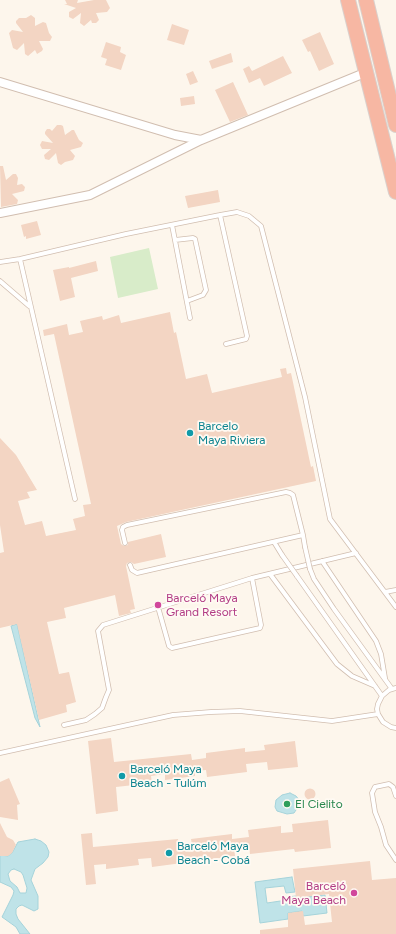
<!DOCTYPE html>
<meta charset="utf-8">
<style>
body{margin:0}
canvas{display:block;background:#fdf6ec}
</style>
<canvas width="396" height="934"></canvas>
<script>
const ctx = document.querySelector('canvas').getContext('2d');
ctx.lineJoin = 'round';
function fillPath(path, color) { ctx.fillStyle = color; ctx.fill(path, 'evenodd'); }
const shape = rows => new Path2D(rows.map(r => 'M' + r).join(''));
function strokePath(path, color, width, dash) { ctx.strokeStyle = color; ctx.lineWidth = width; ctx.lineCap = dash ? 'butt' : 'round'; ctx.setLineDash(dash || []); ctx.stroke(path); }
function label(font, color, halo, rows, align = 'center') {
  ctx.font = font + ' Figtree,sans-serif'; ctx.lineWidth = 3.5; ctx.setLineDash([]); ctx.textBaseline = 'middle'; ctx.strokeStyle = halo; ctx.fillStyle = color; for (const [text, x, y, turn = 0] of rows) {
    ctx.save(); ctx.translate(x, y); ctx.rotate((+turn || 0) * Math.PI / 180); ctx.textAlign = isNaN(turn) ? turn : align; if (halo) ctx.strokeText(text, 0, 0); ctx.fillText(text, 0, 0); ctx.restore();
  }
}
const green = shape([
 [149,248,158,289,118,298,110,257]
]);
const water = shape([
 [17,624,40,727,35,718,11,626,17,624],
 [290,793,296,796,300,801,298,807,294,813,287,814,277,811,275,807,276,800,282,795,290,793],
 [35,839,41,841,46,845,49,852,48,857,43,863,35,869,31,880,38,896,38,909,34,911,22,905,19,906,16,909,16,914,18,919,30,934,20,934,16,927,2,917,13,895,14,891,11,887,0,882,0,855,8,856,12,853,18,842,35,839],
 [14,869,21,872,23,875,27,888,26,893,20,893,17,887,10,881,8,874,11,870,14,869],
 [292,877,295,892,286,893,284,886,265,888,267,903,287,900,287,897,296,896,296,898,325,895,327,913,303,916,302,911,288,913,288,919,260,923,255,882,292,877]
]);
const building = shape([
 [65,0,78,0,77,3,94,0,106,0,110,8,107,12,96,13,99,20,96,23,92,23,91,20,84,26,80,23,81,13,73,19,69,17,69,12,76,8,64,4,67,4],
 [31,15,35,18,35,26,43,22,46,23,49,33,52,37,50,41,39,41,43,49,42,51,37,54,35,50,28,56,25,54,24,43,17,50,13,48,9,33,12,30,23,32,16,23,16,21,19,18,26,18],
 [172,24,189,30,184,45,167,40],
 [320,32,334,64,319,71,310,51,308,52,302,40],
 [106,42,121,47,120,52,126,55,121,70,105,65,107,59,101,57],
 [231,53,233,62,212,69,209,61],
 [283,56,292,73,264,86,260,78,249,83,243,69,249,66,252,71],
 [193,71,198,82,190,85,186,74],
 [233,82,248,115,230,122,215,90],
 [194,96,195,104,181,106,180,98],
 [57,125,61,125,63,126,65,135,72,130,74,130,79,140,83,143,81,147,70,150,75,156,73,160,65,162,61,165,58,163,56,153,49,160,45,159,44,155,51,149,42,149,40,145,42,141,53,143,45,134,45,132,47,129,50,129,52,131],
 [0,166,3,166,6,180,13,174,16,174,18,178,17,185,22,184,25,187,24,191,12,194,18,200,17,204,1,207],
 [218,190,220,202,188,208,185,196],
 [37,221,41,235,26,239,26,236,24,237,21,225],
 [96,261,98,271,71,278,75,297,60,301,53,270,69,267,69,268],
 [170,312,174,333,176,332,186,379,207,374,212,393,282,377,280,369,286,368,287,374,291,373,311,467,313,466,316,481,126,522,117,526,121,544,124,546,128,545,128,542,161,534,166,557,134,564,131,562,127,563,126,566,135,609,130,610,131,613,119,616,115,595,64,608,66,618,47,622,59,674,69,672,76,702,66,705,67,712,39,720,17,624,0,628,0,553,4,552,0,525,0,438,16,455,37,490,27,492,30,498,18,501,25,525,42,521,46,536,76,530,73,519,85,516,83,505,91,504,54,334,44,336,43,330,67,324,69,335,83,332,80,321,102,316,103,320,119,315,121,323],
 [111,738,114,762,191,754,192,760,206,758,206,753,245,748,245,752,265,750,264,745,295,741,298,767,268,770,267,762,246,764,247,772,207,777,206,770,195,771,195,776,165,780,165,774,151,776,152,783,116,787,118,811,96,814,88,741],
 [9,778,20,804,17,805,18,820,0,817,0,782],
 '304.5 794a5.5 5.5 0 1 1 11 0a5.5 5.5 0 1 1-11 0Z',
 [328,820,331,848,295,852,294,849,250,854,249,847,234,848,235,856,182,863,152,867,151,858,138,859,139,865,106,869,106,864,94,865,96,884,86,885,81,834,92,833,93,847,178,839,179,846,192,845,191,839,232,834,232,839,249,837,248,830,281,826,281,833,293,832,292,824],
 [0,823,7,837,13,840,16,845,12,853,8,856,0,856],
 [370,861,372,880,396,878,396,934,260,934,260,930,288,927,288,913,303,911,305,925,332,922,329,894,296,898,293,869]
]);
const lane = shape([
 [220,215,247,336,246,339,226,344],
 [172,225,190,318],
 [175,240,193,238,195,239,206,290,203,295,187,301],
 [20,259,75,499],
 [0,262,20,259,126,234,220,215,237,212,249,216,261,226,305,397,330,519,396,607],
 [0,281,29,306],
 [303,535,305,547],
 [274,542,282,555],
 [125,543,122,530,123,527,127,525,286,492,290,493,293,495,303,535,137,573,132,570,130,565],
 [322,561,376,641,381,654,385,678],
 [310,569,314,579,334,609,392,689],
 [270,574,337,664,352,676,375,686],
 [297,576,382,696],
 [385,592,396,590],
 [158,607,169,646,172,648,260,628,261,625,252,578],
 [396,688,389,690,382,696,378,704,377,709,378,714,383,722,391,727,396,728],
 [64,725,86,720,95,714,102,708,106,697,109,690,98,631,103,625,252,578,356,553],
 [0,753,173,715,211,712,240,711,332,721,378,714],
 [396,796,393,787,389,784,375,787,372,793,375,812,381,827,386,845,396,860]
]);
const street = shape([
 [0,82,175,135,201,140],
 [0,213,90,195,201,140,367,72]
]);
const highway = shape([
 [348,0,396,192],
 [366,0,396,125]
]);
const laneBridge = shape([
 [305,547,310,569],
 [282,555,297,576]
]);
const markers = [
 [190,433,4,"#0f9aa8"],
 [158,605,4,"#d1479c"],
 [122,776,4,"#0f9aa8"],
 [287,804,4,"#2e9e5b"],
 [169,853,4,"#0f9aa8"],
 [354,893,4,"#d1479c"]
];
const cultureNames = [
 ["Barcelo",198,426],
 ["Maya Riviera",198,440],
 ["Barceló Maya",130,769],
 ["Beach - Tulúm",130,783],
 ["Barceló Maya",177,846],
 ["Beach - Cobá",177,860]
];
const hotelNames = [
 ["Barceló Maya",166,598],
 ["Grand Resort",166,612],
 ["Barceló",346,886,"right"],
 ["Maya Beach",346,900,"right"]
];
const leisureNames = [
 ["El Cielito",295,804]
];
fillPath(green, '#d8ecc9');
fillPath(water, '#bfe3e8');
strokePath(water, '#a5d3da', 1);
fillPath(building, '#f3d5c3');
strokePath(lane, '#d1beb0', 5.5);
strokePath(street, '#d1beb0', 10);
strokePath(highway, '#dad1cd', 16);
strokePath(lane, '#fff', 4);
strokePath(street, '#fff', 8);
strokePath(highway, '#f7b7a3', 14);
strokePath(laneBridge, '#d1beb0', 5.5, []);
strokePath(laneBridge, '#fff', 4);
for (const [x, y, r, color] of markers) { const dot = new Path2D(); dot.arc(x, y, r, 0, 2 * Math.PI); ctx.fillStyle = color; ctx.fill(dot); strokePath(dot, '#fffaf3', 1.5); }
label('12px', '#0d838f', '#fffaf3', cultureNames, 'left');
label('12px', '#b23c85', '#fffaf3', hotelNames, 'left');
label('12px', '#27864d', '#fffaf3', leisureNames, 'left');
</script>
